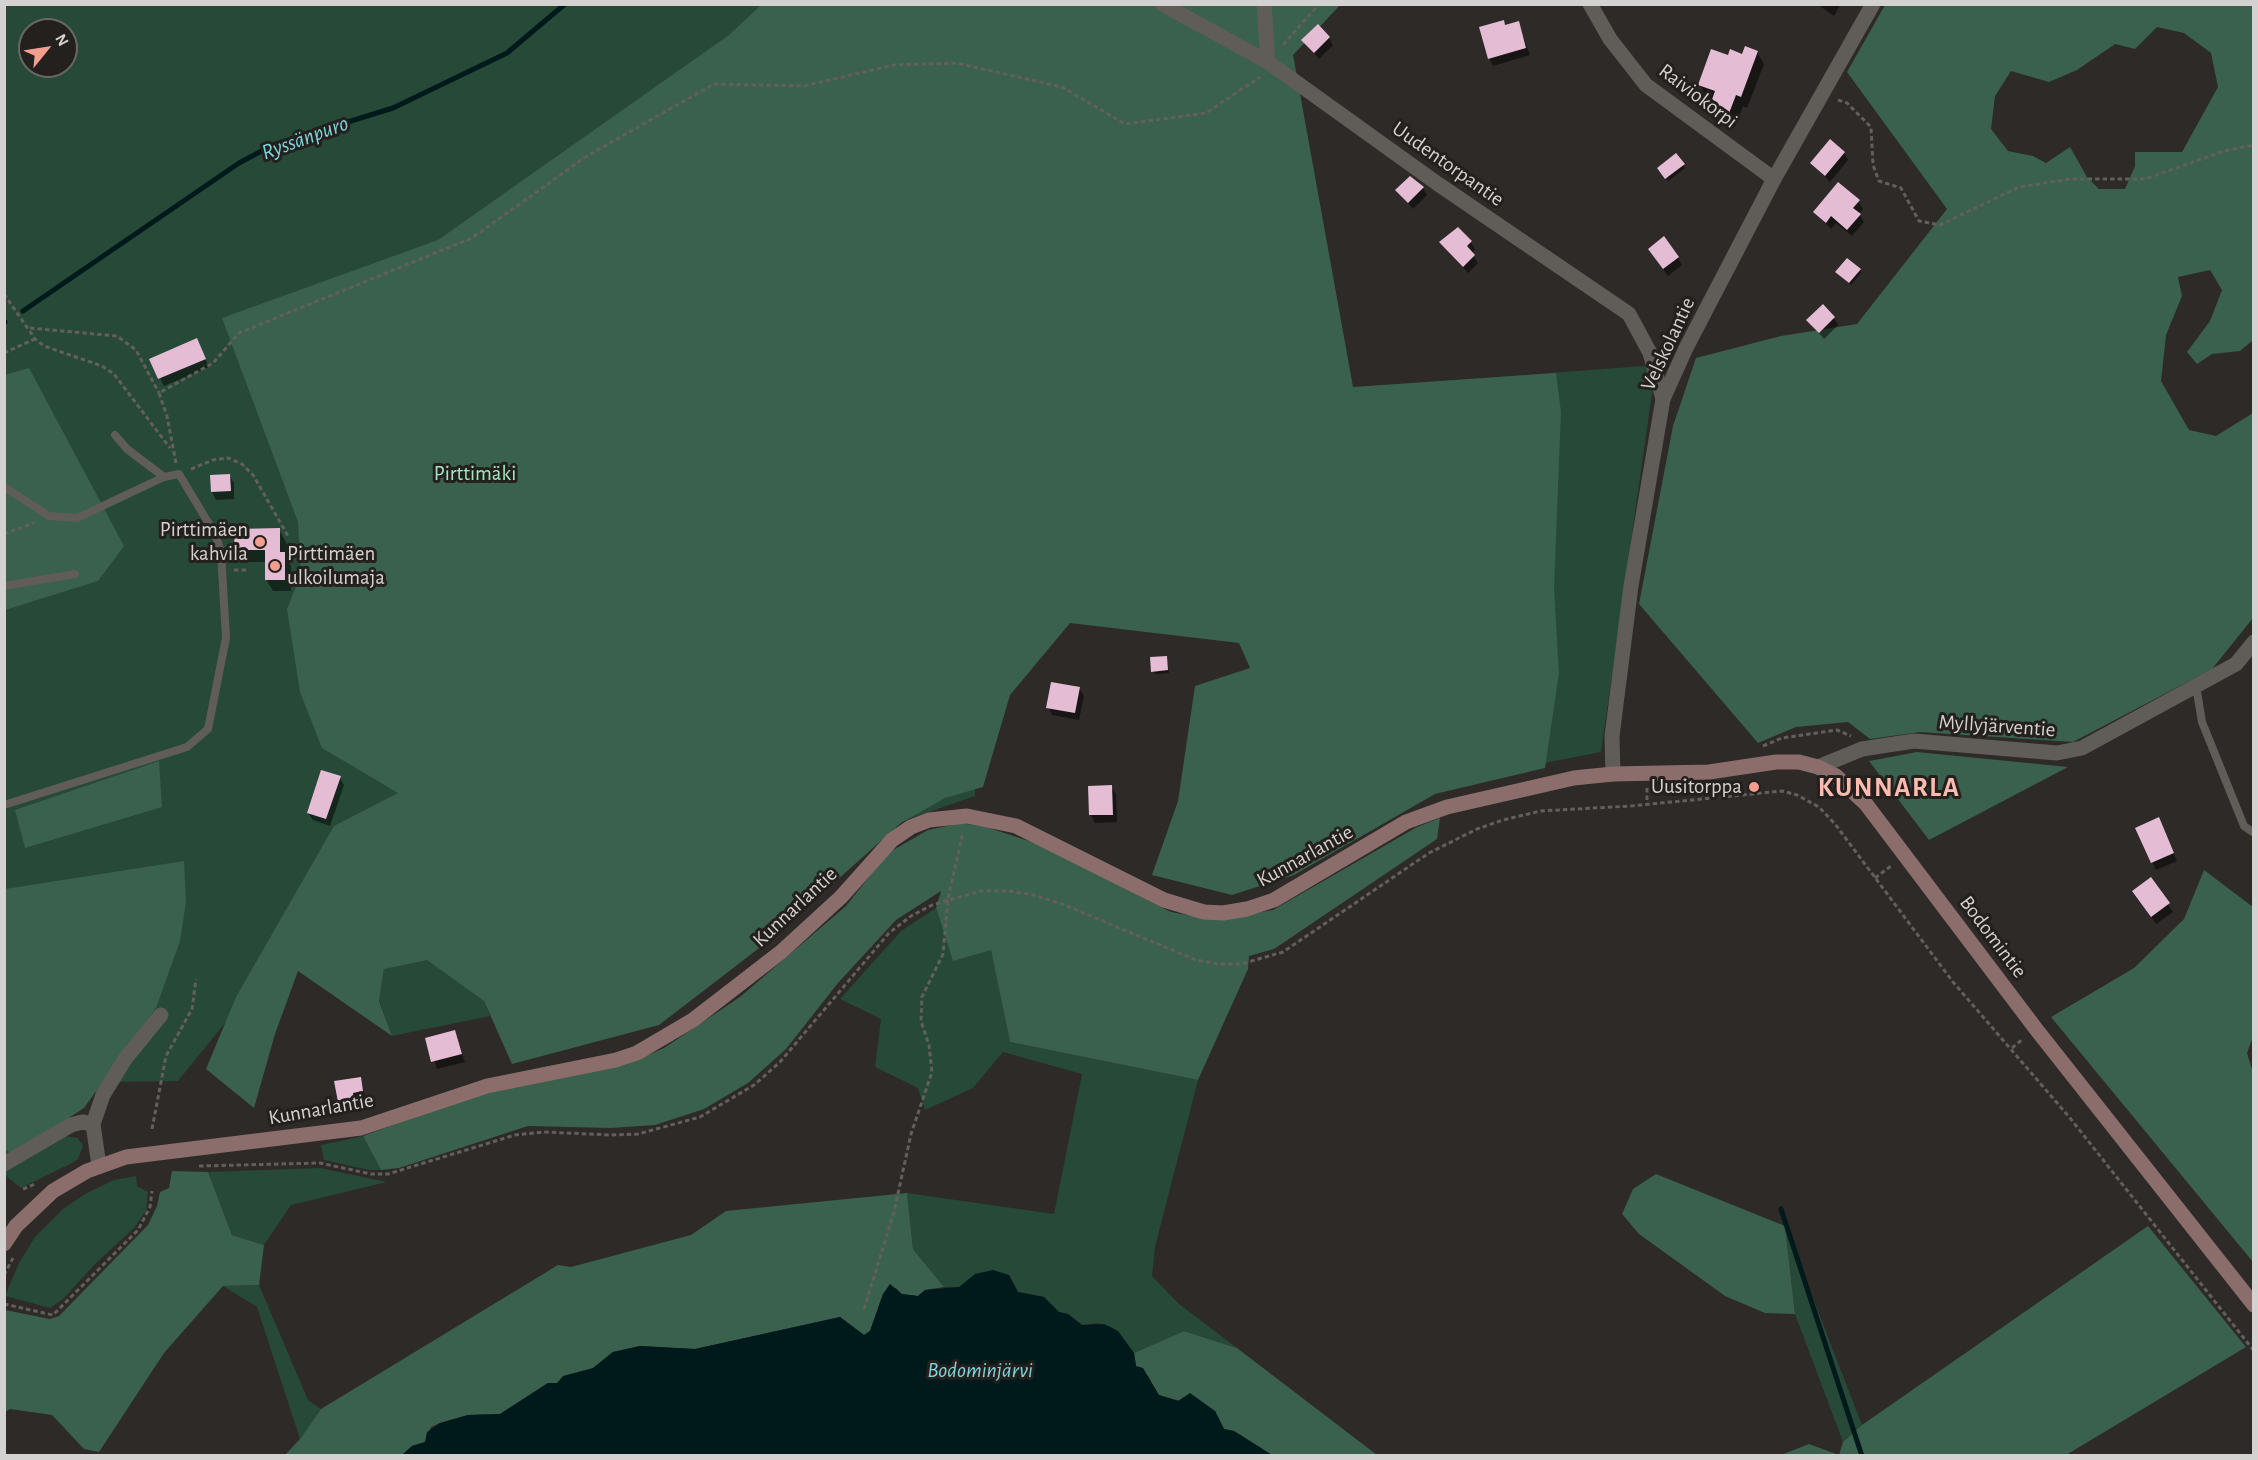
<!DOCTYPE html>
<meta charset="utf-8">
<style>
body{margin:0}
#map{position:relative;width:2258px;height:1460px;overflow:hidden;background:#2d2a27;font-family:"Alegreya Sans",sans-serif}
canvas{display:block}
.frame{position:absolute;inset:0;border:6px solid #d4d2d0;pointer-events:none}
.north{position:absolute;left:18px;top:18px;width:60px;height:60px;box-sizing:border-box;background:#23201d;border:2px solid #6a6765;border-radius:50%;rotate:60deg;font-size:16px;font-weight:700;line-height:24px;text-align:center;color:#d4d2d0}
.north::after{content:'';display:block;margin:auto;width:21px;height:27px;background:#f59d8f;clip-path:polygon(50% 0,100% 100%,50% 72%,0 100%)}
</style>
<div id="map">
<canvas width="2258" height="1460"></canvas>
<div class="frame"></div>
<div class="north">N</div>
</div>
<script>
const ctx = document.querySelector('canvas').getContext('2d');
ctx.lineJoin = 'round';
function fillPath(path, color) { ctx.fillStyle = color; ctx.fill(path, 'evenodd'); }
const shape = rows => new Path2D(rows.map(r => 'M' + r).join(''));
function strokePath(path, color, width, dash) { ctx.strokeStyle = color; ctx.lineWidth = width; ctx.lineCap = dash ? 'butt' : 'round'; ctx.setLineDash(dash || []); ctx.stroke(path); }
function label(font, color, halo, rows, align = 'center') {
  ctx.font = font + ' "Alegreya Sans",sans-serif'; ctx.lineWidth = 6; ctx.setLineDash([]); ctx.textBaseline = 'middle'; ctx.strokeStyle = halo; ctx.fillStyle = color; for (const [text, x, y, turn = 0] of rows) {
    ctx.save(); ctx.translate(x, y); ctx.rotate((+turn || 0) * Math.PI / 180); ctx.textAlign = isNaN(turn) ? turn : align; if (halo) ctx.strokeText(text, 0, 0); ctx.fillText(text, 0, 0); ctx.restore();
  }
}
const green = shape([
 [5,5,1340,5,1293,55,1353,388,1656,365,1601,752,1341,803,1303,411,973,597,975,796,490,965,445,972,484,1001,490,1016,392,1036,379,1000,384,969,277,959,178,1081,114,1082,54,1114,5,1160],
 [30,30,66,30,66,66,30,66],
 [936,908,953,960,991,949,1010,1042,1198,1080,1155,1247,1152,1276,1179,1304,1237,1348,1184,1331,1134,1353,1118,1332,1111,1327,1097,1323,1082,1325,1068,1314,1059,1312,1044,1297,1018,1292,1009,1275,959,1287,944,1287,913,1249,907,1193,1054,1214,1082,1074,1003,1052,973,1088,925,1110,918,1088,875,1067,881,1019,840,999,901,931],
 [64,1136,78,1138,83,1146,78,1159,72,1163,21,1188,5,1175,5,1169],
 [363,1136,381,1170,369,1170,324,1160,321,1145],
 [320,1168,387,1182,291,1205,264,1245,232,1235,208,1172],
 [136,1176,137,1186,148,1192,146,1211,134,1228,95,1264,63,1299,50,1308,5,1296,19,1263,35,1237,63,1209,85,1194,114,1180],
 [1785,1226,1862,1425,1843,1442,1795,1314],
 [259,1285,308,1400,321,1409,300,1439,257,1307,223,1286]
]);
const forest = shape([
 [761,5,1340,5,1293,55,1353,387,1556,373,1561,412,1554,588,1559,673,1545,768,1435,794,1294,875,1232,895,1152,875,1178,801,1195,686,1250,668,1239,643,1070,623,1010,695,983,787,945,798,901,823,771,939,659,1025,512,1064,484,1001,427,960,384,969,379,1001,392,1036,298,971,275,1034,254,1108,206,1069,236,997,334,826,398,793,322,748,300,692,287,609,301,574,298,522,222,318,438,240,729,35],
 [1885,5,2253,5,2253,340,2240,351,2212,354,2197,364,2187,352,2210,321,2222,290,2210,270,2178,277,2182,296,2166,335,2161,381,2189,430,2216,436,2253,413,2253,618,2212,669,2073,742,1920,732,1870,739,1848,722,1796,727,1758,743,1639,604,1673,426,1696,358,1781,336,1857,324,1947,209,1847,72],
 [2157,27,2184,33,2211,53,2218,87,2182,152,2135,152,2135,166,2125,189,2099,189,2087,177,2070,147,2046,163,2033,156,2008,151,1991,129,1995,96,2011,71,2049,82,2077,70,2115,44,2135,49],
 [29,368,124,546,98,581,5,610,5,375],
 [1917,752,2068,767,1929,840,1869,761],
 [159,761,162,807,25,848,15,810],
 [1440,818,1437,839,1274,949,1249,956,1248,969,1198,1080,1010,1042,991,950,953,961,936,908,941,891,896,920,838,983,786,1049,748,1083,704,1109,655,1125,611,1128,528,1126,399,1168,381,1170,363,1136,473,1096,625,1065,664,1048,740,997,846,906,888,853,928,830,961,823,986,827,1038,844,1171,912,1216,920,1273,910,1417,827],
 [184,861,186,902,180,941,156,1008,84,1108,30,1143,9,1152,5,1149,5,889],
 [2204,870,2253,907,2254,1034,2247,1053,2254,1076,2253,1262,2051,1017,2134,968,2184,919],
 [172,1171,208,1172,232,1235,264,1245,259,1285,223,1286,164,1353,99,1452,84,1449,52,1415,10,1409,5,1412,5,1310,50,1319,59,1316,148,1225,157,1206,160,1192,169,1188],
 [1656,1174,1785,1226,1795,1314,1765,1313,1725,1296,1639,1234,1622,1214,1633,1189],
 [907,1193,913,1249,944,1287,925,1290,918,1296,901,1294,896,1288,883,1294,870,1331,864,1335,840,1317,695,1349,640,1346,613,1352,593,1368,557,1383,548,1383,500,1414,468,1415,440,1423,431,1427,425,1442,412,1446,402,1455,284,1456,300,1439,321,1409,558,1265,571,1267,691,1235,726,1211],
 [2148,1226,2246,1347,2066,1455,1781,1455,1809,1444,1839,1455,1843,1442,1862,1425],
 [1184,1331,1237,1348,1377,1455,1272,1455,1234,1431,1224,1429,1215,1411,1159,1395,1152,1387,1149,1377,1136,1366,1134,1353]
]);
const water = shape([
 [993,1270,1009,1275,1018,1292,1044,1297,1059,1312,1068,1314,1082,1325,1104,1324,1118,1331,1134,1353,1136,1366,1143,1368,1159,1395,1178,1401,1190,1393,1215,1411,1224,1429,1234,1431,1272,1455,402,1455,412,1446,425,1442,427,1432,440,1423,468,1415,500,1414,548,1383,557,1383,563,1376,593,1368,613,1352,640,1346,695,1349,840,1317,864,1335,870,1331,883,1294,890,1284,902,1294,918,1296,925,1290,959,1287,975,1274]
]);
const shadow = shape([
 [1817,4,1841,4,1834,16],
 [1518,23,1530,55,1493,66,1489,58,1505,27],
 [1329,38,1333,45,1319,59,1303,40],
 [1757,52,1764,64,1747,108,1743,106,1735,127,1717,120,1710,108,1714,99,1706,96,1699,84,1728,57],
 [1844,153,1848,160,1830,182,1812,163],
 [1683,165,1685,168,1668,181,1660,171],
 [1423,188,1427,195,1413,209,1397,190],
 [1858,201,1863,209,1859,214,1864,222,1852,236,1836,223,1831,229,1815,212],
 [1471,242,1475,250,1471,253,1478,263,1468,273,1441,243],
 [1649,249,1678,258,1682,265,1668,276],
 [1860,270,1861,273,1851,285,1839,275],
 [1834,318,1838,325,1824,339,1808,320],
 [200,347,209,367,164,386,151,359],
 [229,475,234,483,234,499,216,500,212,492,211,476],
 [279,530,286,542,286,557,291,566,291,591,273,591,266,579,266,562,243,562,236,550],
 [1167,658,1169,673,1155,674,1153,671],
 [1079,688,1084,696,1079,720,1052,715,1048,707],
 [340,778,344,785,330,826,313,820,308,813],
 [1090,787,1111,787,1116,794,1117,822,1095,823,1091,815],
 [2162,827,2177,861,2156,870,2137,829],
 [2150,879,2173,912,2156,924,2138,898],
 [454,1032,465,1062,437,1069,427,1039],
 [360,1079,366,1099,356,1100,357,1107,343,1109,339,1101]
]);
const stream = shape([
 [23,311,239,163,273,145,393,108,507,53,565,4],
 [4,322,5,322],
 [1781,1209,1862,1456]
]);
const building = shape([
 [1504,20,1505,25,1519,21,1526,48,1488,59,1479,27],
 [1318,24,1330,37,1314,53,1301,40],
 [1745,46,1758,51,1741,97,1736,95,1728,116,1709,108,1715,91,1698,85,1711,49,1728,55,1730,49,1742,54],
 [1830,139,1845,152,1825,176,1810,163],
 [1676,153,1685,164,1665,179,1657,168],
 [1410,176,1424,187,1408,203,1395,190],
 [1838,182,1860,200,1853,208,1861,214,1847,230,1831,216,1826,223,1813,212],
 [1458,227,1472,241,1467,246,1475,255,1463,267,1439,242],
 [1664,236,1679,257,1663,269,1648,249],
 [1847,258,1861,269,1849,283,1835,272],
 [1823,304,1835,317,1819,333,1806,320],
 [197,338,206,359,158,379,149,359],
 [230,474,231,491,211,492,210,475],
 [280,528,280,552,285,552,285,580,265,580,265,550,234,550,235,529],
 [1167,656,1168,670,1151,672,1150,657],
 [1051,682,1080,687,1075,713,1046,708],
 [321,770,341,776,326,819,307,813],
 [1112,785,1113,815,1089,815,1088,786],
 [2159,817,2174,853,2151,863,2135,828],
 [2151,877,2170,903,2151,917,2132,891],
 [455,1030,462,1054,431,1062,425,1038],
 [361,1077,363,1091,353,1093,354,1099,338,1102,334,1081]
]);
const path = shape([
 [1283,45,1319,4],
 [1838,100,1847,103,1871,127,1873,165,1879,181,1901,188,1919,221,1940,225,2019,187,2070,179,2145,179,2224,151,2254,145],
 [4,294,35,339,44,346,102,366,114,374,170,448],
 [30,328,117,336,136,350,159,393],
 [4,353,35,339],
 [176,463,167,416,159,393,213,363,239,333,472,238,587,156,714,84,804,86,894,65,956,63,1062,87,1125,124,1206,113,1260,77],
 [191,469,213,460,228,458,242,464,253,475,288,536],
 [4,534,34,523],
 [234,570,247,570],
 [1763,746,1782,738,1837,730,1851,736],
 [1647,788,1647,804],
 [1875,878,1891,866],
 [2012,1048,2023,1039],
 [152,1129,166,1056,192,1009,196,979],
 [199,1166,320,1163,371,1174,388,1174,515,1135,544,1132,611,1135,638,1134,700,1117,754,1085,780,1062,889,933,911,916,932,905,980,891,1009,891,1034,895,1062,904,1196,960,1218,964,1241,964,1283,952,1429,853,1477,829,1503,820,1541,811,1631,806,1782,791,1797,795,1819,807,1835,824,1953,982,2070,1118,2254,1351],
 [23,1189,35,1184],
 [4,1275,13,1258],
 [4,1304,53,1315,138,1230,150,1207,152,1191],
 [864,1309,894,1212,911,1134,932,1072,929,1045,921,1021,922,997,943,954,948,899,963,832]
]);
const service = shape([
 [6,488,49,516,77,518,164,477],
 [4,586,75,574],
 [2196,686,2202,722,2244,826,2254,833],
 [4,805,187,747,208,729,226,638,221,552,215,534,179,474,164,477,127,449,115,435]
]);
const minor = shape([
 [1162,4,1268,62,1438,184,1629,314,1650,353,1663,399],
 [1264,4,1268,62],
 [1590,4,1610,39,1646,85,1774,179],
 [1818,767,1862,749,1914,741,2057,753,2082,748,2236,664,2254,642],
 [4,1164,71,1125,82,1122,93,1124],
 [99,1166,93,1124,103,1095,125,1059,161,1015]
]);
const tertiary = shape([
 [1613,774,1612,736,1631,586,1663,399,1686,348,1774,179,1873,4]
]);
const secondary = shape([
 [4,1244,16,1226,53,1191,87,1171,126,1157,361,1128,487,1086,616,1060,637,1053,693,1020,781,952,841,897,892,840,911,827,929,820,967,816,1016,826,1164,900,1204,912,1223,913,1247,909,1274,900,1406,822,1447,807,1574,778,1613,774,1709,772,1776,762,1799,762,1818,767,1836,776,1866,804,2036,1029,2254,1305]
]);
const markers = [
 [260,542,6,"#f59d8f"],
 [275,566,6,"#f59d8f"],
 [1754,787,6,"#f59d8f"]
];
const streetNames = [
 ["Raiviokorpi",1698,96,37],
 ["Uudentorpantie",1448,164,35],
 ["Velskolantie",1668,344,-65],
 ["Myllyjärventie",1997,726,4],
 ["Kunnarlantie",1305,856,-29],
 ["Kunnarlantie",795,907,-43],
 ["Bodomintie",1993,937,53],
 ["Kunnarlantie",321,1109,-10]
];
const parkNames = [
 ["Pirttimäki",475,474]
];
const poiNames = [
 ["Pirttimäen",248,530],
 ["kahvila",248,554],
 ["Pirttimäen",287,554,"left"],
 ["ulkoilumaja",287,578,"left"],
 ["Uusitorppa",1742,787]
];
const waterNames = [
 ["Ryssänpuro",305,138,-20],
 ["Bodominjärvi",980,1370]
];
const districtNames = [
 ["KUNNARLA",1889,788]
];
fillPath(green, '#274938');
fillPath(forest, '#3a614d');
fillPath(water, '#001a1c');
fillPath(shadow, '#0007');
strokePath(stream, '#001a1c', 5);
fillPath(building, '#e4bcd4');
strokePath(path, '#625f5d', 3, [4.5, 3]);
strokePath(service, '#605d59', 8);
strokePath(minor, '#605d59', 15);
strokePath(tertiary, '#605d59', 15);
strokePath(secondary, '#8b6d6c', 15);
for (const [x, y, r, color] of markers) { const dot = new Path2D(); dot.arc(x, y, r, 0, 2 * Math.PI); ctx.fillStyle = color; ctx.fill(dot); strokePath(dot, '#23201d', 2); }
label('21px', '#d4d2d0', '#23201d', streetNames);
label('21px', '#a2e7c3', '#23201d', parkNames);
label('21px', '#d4d2d0', '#23201d', poiNames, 'right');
label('italic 22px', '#7dd5de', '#23201d', waterNames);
ctx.letterSpacing = '1.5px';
label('bold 27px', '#febbb0', '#23201d', districtNames);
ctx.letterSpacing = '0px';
</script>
